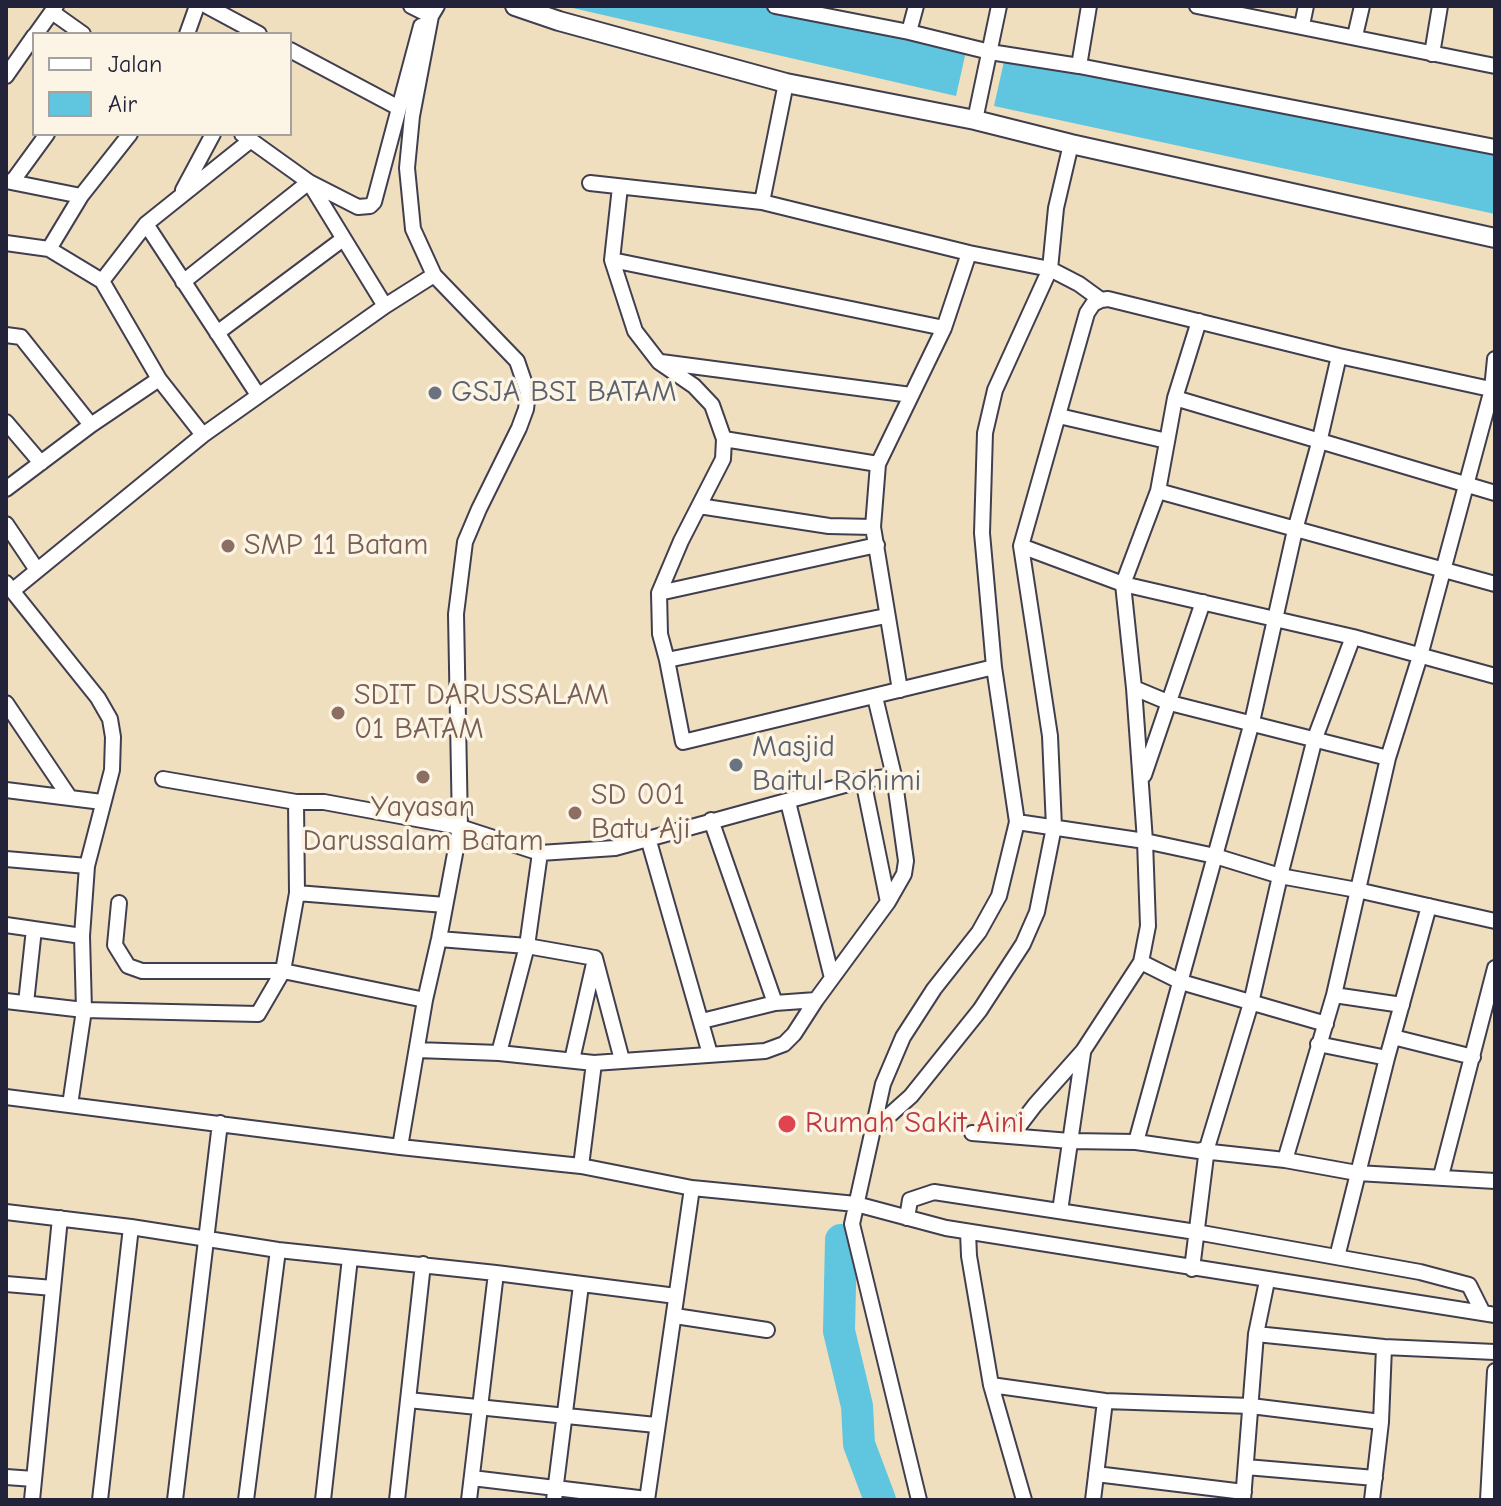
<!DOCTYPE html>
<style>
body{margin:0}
#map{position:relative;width:1501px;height:1506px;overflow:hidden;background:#efdfbe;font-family:"Comic Neue",sans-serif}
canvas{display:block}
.frame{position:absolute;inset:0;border:8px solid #22223b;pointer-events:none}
.legend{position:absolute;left:32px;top:32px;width:260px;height:104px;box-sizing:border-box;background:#fcf5e5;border:2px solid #a5a1a1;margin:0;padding:10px 14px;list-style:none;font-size:24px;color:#22223b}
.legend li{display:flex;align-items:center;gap:16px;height:40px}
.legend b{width:40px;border:2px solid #a5a1a1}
</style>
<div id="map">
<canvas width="1501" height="1506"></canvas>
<div class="frame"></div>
<ul class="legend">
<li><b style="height:10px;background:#fff"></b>Jalan</li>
<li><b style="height:22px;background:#60c5de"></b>Air</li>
</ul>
</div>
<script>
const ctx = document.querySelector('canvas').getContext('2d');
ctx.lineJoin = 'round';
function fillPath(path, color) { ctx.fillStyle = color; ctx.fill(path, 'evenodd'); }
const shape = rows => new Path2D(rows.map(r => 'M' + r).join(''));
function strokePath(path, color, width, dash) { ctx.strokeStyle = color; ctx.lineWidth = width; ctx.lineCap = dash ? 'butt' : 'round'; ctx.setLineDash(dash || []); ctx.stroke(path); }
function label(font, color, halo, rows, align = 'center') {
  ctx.font = font + ' "Comic Neue",sans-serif'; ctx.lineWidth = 7; ctx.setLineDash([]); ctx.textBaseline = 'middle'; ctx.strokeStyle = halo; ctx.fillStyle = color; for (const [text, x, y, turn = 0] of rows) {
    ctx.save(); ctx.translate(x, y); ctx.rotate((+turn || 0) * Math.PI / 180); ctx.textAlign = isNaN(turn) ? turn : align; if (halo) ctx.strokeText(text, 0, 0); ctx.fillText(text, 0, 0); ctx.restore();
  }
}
const water = shape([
 [564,6,764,6,967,47,956,96],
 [1005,57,1495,154,1495,214,994,106]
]);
const river = shape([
 [841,1240,839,1331,857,1406,859,1444,880,1500]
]);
const minor = shape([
 [207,6,259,34],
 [411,6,431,16],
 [775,6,909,32,990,52,1079,66,1495,147],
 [1197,6,1495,66],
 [52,12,83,34],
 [1302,25,1306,6],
 [909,32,916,6],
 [36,34,56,6],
 [187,34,197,6],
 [1355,36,1362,6],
 [290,50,399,108],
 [1432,54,1440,6],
 [1079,66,1089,6],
 [6,76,34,36],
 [975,120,999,6],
 [242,134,309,182,385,306],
 [6,181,81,196],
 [12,182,47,134],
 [590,183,762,202,969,253,1050,269,1079,284,1101,300,1108,299,1339,356,1495,390],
 [620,187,612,260,635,331,659,362,694,386,712,405,724,439,723,459,681,541,659,593,660,634,667,660,683,742,994,667],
 [183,190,213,134],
 [762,202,786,83],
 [146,224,258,395],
 [6,243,49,249,102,281,159,379,203,435],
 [49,249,81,196,130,134],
 [612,260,944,328],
 [102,281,146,224,251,140],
 [183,282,309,182,358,207,370,206,374,202,421,26],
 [217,333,343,239],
 [6,335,21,337,91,425],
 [661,362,911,395],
 [1175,398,1495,493],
 [1059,416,1167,441],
 [6,422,41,463],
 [724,439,878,464],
 [6,489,91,425,159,379],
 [1158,491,1495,584],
 [699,506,829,526,873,527],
 [6,524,37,570],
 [1021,546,1123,584,1353,637,1495,676],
 [6,583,98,698,110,719,113,737,112,770,87,866,82,936,84,1010,70,1105],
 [12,591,203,435,385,306,434,275],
 [659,593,877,545],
 [667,660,886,616],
 [1134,688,1170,703,1388,758],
 [900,690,873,527,878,464,944,328,969,253],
 [6,703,70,798],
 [1144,775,1203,602],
 [163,779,296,802],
 [863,780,888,902],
 [6,790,102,802],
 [788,802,832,978],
 [711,820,775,1003],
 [1017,822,1145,841,1215,856,1280,876,1357,890,1495,921],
 [648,838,710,1054],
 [6,859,87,866],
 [297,893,445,905],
 [119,903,115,945,128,966,142,971,283,971,425,1000],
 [6,925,82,936],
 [439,939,527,946,595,958],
 [595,958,622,1060],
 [1141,962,1181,982,1326,1024],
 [1334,995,1402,1005],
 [6,1001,84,1010,258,1014,283,971,297,893,296,802,324,802,460,827,540,853,615,848,863,780,894,776],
 [26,1003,34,929],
 [702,1021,775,1003,816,1000],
 [1393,1037,1473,1057],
 [1318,1044,1387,1058],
 [417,1050,499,1053,594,1063,765,1051,784,1044,794,1034,816,1000,888,902,904,874,906,861,894,776,875,697],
 [499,1053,527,946,540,853],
 [572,1060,595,959],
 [6,1097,400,1147,581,1166,692,1188,856,1204,946,1228,1495,1315],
 [873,1130,911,1096,980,1010,1023,944,1037,912,1054,827,1050,736,1021,546,1087,313,1093,304,1101,300],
 [972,1133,1070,1141,1136,1142,1199,1151,1207,1148,1251,1003,1280,876,1315,738,1353,637],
 [1012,1135,1035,1105,1083,1051,1141,962,1148,926,1145,841,1134,688,1123,584,1158,491,1175,398,1199,321],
 [1136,1142,1252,722,1295,530,1319,443,1339,356],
 [400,1147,425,1000,439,939,460,827,456,614,465,542,479,509,519,428,526,409,528,393,517,361,434,275,413,229,407,168,412,116,431,16,437,6],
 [1285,1160,1334,995,1388,758,1420,656,1492,389,1495,359],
 [581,1166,594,1063],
 [1441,1176,1495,968],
 [1060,1211,1083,1053],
 [6,1212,131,1227,278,1250,496,1273,676,1296],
 [907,1218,910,1200,934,1192,1196,1232,1420,1272,1469,1285,1483,1313],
 [968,1232,969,1256,991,1385,1024,1500],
 [1337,1257,1387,1058,1429,906],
 [1192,1269,1206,1156,1211,1152,1285,1160,1357,1173,1495,1181],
 [6,1284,53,1288],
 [675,1316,767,1330],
 [1256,1334,1384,1347,1495,1352],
 [991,1385,1105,1401,1251,1406,1381,1422],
 [408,1400,656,1425],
 [1246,1467,1375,1478],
 [1096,1474,1244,1492],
 [6,1477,34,1479],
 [472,1478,647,1499],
 [32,1500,60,1218],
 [100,1500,131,1227],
 [175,1500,220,1123],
 [246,1500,278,1250],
 [323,1500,350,1258],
 [397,1500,423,1264],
 [469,1500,496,1273],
 [554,1500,581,1285],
 [647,1500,692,1188],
 [919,1500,852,1224,883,1084,903,1037,934,989,979,932,999,896,1017,822,994,667,982,533,985,433,995,390,1050,269,1056,208,1071,144],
 [1093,1500,1105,1401],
 [1243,1500,1256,1334,1267,1281],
 [1372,1500,1381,1422,1384,1347],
 [1488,1500,1495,1371]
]);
const tertiary = shape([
 [515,6,559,21,786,83,975,120,1071,144,1495,238]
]);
const markers = [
 [435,393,8,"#6b7280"],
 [228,546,8,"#8d6e63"],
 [338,713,8,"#8d6e63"],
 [736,765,8,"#6b7280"],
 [423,777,8,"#8d6e63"],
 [575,813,8,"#8d6e63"],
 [787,1124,10,"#e0444e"]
];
const worshipNames = [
 ["GSJA BSI BATAM",451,393],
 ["Masjid",752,748],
 ["Baitul Rohimi",752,782]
];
const educationNames = [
 ["SMP 11 Batam",244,546],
 ["SDIT DARUSSALAM",354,696],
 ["01 BATAM",354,730],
 ["SD 001",591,796],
 ["Batu Aji",591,830],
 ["Yayasan",423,808,"center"],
 ["Darussalam Batam",423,842,"center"]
];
const healthNames = [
 ["Rumah Sakit Aini",805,1124]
];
fillPath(water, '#60c5de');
strokePath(river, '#60c5de', 32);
strokePath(minor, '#413e4f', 18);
strokePath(tertiary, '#413e4f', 22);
strokePath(minor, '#fff', 14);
strokePath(tertiary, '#fff', 18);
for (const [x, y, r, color] of markers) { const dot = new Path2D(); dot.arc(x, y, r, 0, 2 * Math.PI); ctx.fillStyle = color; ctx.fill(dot); strokePath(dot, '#fcf5e5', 3); }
label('30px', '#5b616d', '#fcf5e5', worshipNames, 'left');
label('30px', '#785e54', '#fcf5e5', educationNames, 'left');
label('30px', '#be3a42', '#fcf5e5', healthNames, 'left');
</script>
